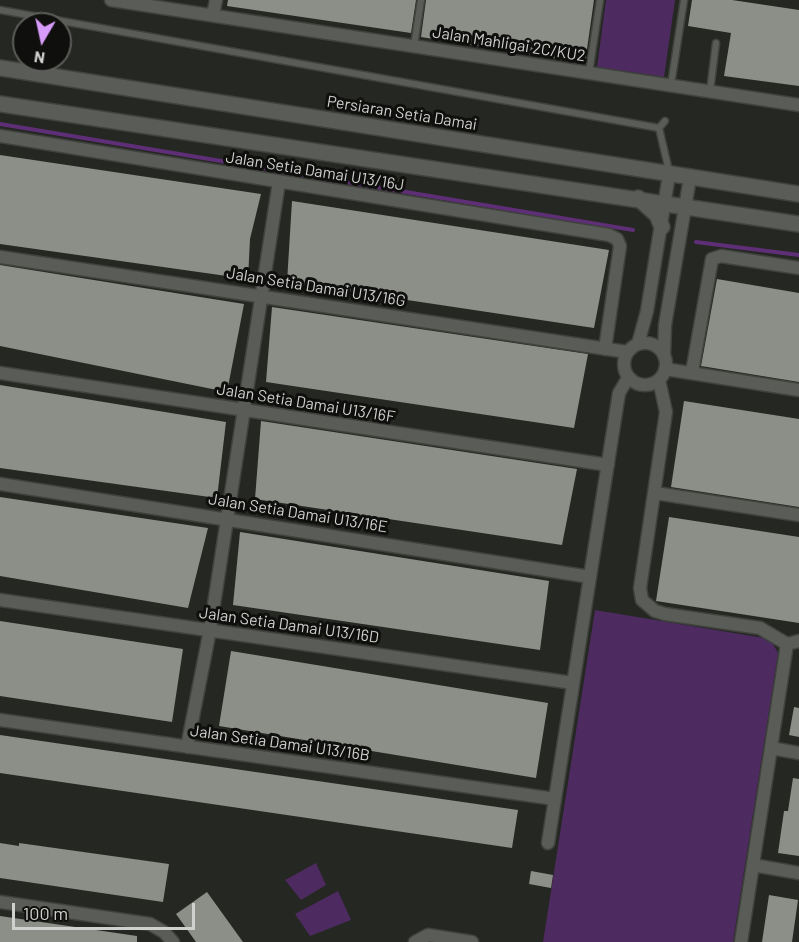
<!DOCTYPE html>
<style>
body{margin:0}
#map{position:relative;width:799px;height:942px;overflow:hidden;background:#252722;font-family:Barlow,sans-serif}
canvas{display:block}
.north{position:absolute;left:12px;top:12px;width:60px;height:60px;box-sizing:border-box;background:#0f0f0d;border:2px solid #5c5d5a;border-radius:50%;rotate:189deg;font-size:16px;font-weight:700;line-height:24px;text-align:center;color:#d0d1ce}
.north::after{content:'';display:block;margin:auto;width:21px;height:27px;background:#d79bf9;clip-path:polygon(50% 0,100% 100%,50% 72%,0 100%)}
.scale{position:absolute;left:12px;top:903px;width:183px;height:27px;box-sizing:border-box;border:3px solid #d0d1ce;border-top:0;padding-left:8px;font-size:18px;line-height:21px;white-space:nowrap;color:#d0d1ce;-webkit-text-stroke:4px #0f0f0d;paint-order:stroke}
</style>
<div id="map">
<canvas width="799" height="942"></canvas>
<div class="north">N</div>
<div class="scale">100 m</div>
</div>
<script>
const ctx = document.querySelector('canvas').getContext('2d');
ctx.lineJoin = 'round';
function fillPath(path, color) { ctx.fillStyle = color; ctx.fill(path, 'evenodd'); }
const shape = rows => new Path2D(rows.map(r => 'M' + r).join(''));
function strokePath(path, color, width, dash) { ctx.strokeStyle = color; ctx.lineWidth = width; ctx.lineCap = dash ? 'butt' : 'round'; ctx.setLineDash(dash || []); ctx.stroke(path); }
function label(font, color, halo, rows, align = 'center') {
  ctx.font = font + ' Barlow,sans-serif'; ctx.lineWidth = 6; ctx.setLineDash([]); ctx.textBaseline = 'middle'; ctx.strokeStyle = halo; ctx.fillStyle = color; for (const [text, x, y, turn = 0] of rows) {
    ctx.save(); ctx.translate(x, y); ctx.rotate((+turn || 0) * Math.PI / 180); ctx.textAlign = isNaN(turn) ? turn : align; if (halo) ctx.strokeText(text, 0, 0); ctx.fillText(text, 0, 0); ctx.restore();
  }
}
const green = shape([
 [606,0,675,0,664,77,597,67],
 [595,610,764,638,773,644,778,653,733,942,543,942],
 [316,863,326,885,301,900,285,880],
 [338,891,351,920,310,936,295,914]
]);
const stream = shape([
 [0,124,633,230],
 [696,242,799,255]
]);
const building = shape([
 [228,0,416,0,411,33,227,6],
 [426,0,594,0,585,63,421,37],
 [692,0,732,0,799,10,799,86,724,76,731,33,688,26],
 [0,155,261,194,250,239,248,279,0,244],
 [292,201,609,250,594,328,287,282],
 [0,265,244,304,227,392,0,346],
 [717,279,799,293,799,382,701,366],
 [272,307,588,354,574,428,266,382],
 [0,385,226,422,217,498,0,468],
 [684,401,799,419,799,507,671,487],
 [261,421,577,469,562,545,255,499],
 [0,497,208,528,188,608,0,576],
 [669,517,799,537,799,623,656,601],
 [240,532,549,581,540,650,233,605],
 [0,621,183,649,172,722,0,696],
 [231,651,548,703,536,778,219,726],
 [794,707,799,708,799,737,789,735],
 [0,735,518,810,512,848,0,773],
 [793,778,799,779,799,856,778,853,784,811,788,811],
 [0,843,19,846,19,843,169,864,163,902,0,878],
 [531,871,553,875,551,888,529,884],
 [207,892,243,942,196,942,176,914],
 [769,895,798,900,792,942,762,942],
 [0,916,137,936,137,942,0,942]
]);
const lane = shape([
 [0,10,659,128,669,171],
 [414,46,421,0],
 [589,73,600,0],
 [671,85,684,0],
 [710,91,716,43],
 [659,128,665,121]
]);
const street = shape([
 [111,0,799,105],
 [213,15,216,0],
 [0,136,609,235,617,239,620,246,605,349],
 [0,257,627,352],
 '624 364a21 21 0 1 1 42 0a21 21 0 1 1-42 0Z',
 [638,344,647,311,669,175],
 [664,356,665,325,690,178],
 [665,369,799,390],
 [692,372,712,259,721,256,799,268],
 [0,373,608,465],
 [659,380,666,412,640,588,642,600,655,611,665,614,760,628,787,644,799,641],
 [0,484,590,577],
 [655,493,799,515],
 [0,600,573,683],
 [0,720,555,799],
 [187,747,210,630,279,182],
 [771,748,799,753],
 [548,843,619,393,628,378],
 [753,865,799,873],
 [0,902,150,924,164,932,173,942],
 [415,942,428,935,472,942],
 [741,942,787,644]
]);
const secondary = shape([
 [0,68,799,194],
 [0,104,799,224],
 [638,198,657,215,662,227]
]);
const streetNames = [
 ["Jalan Mahligai 2C/KU2",509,44,9],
 ["Persiaran Setia Damai",402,113,9],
 ["Jalan Setia Damai U13/16J",315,171,9],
 ["Jalan Setia Damai U13/16G",316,287,9],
 ["Jalan Setia Damai U13/16F",306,403,9],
 ["Jalan Setia Damai U13/16E",298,513,9],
 ["Jalan Setia Damai U13/16D",289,625,8],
 ["Jalan Setia Damai U13/16B",280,743,8]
];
fillPath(green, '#4d2a5f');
strokePath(stream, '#5e2e77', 4);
fillPath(building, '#8c8e88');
strokePath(lane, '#40423e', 9);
strokePath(street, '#40423e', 15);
strokePath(secondary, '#40423e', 18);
strokePath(lane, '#5a5c57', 6);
strokePath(street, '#5a5c57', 12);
strokePath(secondary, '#5a5c57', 15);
label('16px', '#d0d1ce', '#0f0f0d', streetNames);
</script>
